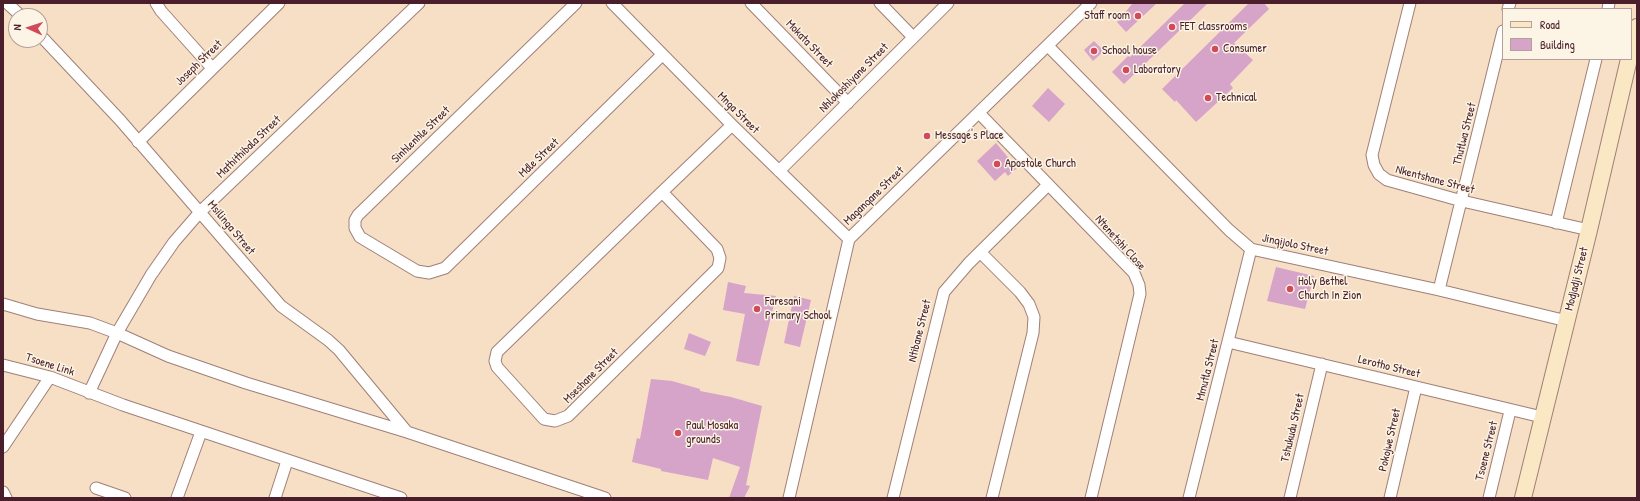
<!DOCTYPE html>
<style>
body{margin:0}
#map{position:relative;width:1640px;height:501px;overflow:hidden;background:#f6dfc4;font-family:"Patrick Hand",sans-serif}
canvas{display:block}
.frame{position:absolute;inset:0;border:4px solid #4a1f2b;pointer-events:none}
.legend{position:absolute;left:1502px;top:8px;width:130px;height:52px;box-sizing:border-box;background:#fcf5e5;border:1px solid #b59f9b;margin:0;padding:5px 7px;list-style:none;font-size:12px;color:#4a1f2b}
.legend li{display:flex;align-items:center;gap:8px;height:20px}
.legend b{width:20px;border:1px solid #b59f9b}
.north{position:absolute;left:8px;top:8px;width:40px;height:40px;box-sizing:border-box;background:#fcf5e5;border:1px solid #b59f9b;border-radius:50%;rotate:273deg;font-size:11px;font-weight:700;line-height:16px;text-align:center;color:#4a1f2b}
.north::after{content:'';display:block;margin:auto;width:14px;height:18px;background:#d1495b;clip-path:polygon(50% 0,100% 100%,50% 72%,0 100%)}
</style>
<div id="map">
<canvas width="1640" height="501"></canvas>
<div class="frame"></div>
<ul class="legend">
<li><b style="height:5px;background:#fae7c3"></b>Road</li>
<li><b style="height:11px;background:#d6a3c9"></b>Building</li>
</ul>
<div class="north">N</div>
</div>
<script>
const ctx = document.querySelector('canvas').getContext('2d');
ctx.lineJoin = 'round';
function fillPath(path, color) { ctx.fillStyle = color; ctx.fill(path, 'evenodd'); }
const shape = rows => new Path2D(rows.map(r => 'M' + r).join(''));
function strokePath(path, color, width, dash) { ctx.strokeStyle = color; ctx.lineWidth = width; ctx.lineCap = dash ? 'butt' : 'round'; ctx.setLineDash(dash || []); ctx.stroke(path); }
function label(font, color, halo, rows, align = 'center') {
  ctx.font = font + ' "Patrick Hand",sans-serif'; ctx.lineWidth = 3; ctx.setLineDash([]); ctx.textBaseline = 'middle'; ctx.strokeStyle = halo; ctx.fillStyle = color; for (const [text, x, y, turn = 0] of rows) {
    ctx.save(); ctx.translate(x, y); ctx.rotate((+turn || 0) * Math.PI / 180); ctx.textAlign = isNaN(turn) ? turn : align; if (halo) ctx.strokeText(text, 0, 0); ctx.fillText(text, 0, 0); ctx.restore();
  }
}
const building = shape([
 [1133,3,1157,3,1126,32,1117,22],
 [1185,3,1208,3,1124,84,1112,72,1128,56,1130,57],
 [1249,3,1264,3,1269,9,1234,43,1253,60,1230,84,1233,88,1196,122,1176,100,1175,102,1162,89],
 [1094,41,1104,51,1093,61,1084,50],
 [1048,88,1065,104,1049,122,1032,106],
 [996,143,1017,168,1008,176,1005,172,995,181,977,161],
 [1276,267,1314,276,1305,309,1267,301],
 [728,282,746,286,744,293,776,296,759,366,736,361,745,314,723,310],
 [794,296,811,300,800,347,784,343],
 [689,333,711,342,705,356,684,349],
 [651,379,672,381,700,389,700,391,731,397,762,406,746,485,750,486,744,498,729,498,740,467,713,458,708,480,661,471,661,469,632,462,637,438,640,439]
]);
const street = shape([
 [7,3,21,16],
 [156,3,161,11,212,68],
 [576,3,358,215,355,220,355,228,360,237,417,271,429,273,445,268,662,55],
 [612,3,732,125,849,239],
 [751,3,848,103],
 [880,3,913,37],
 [1410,3,1372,155,1374,165,1379,174,1387,180,1462,201,1589,230],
 [1508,9,1510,3],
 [1608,9,1609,3],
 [40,35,120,120,281,306,328,340,339,350,407,432],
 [1048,46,1229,230,1251,249,1439,290,1567,321],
 [979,113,1134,273,1139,285,1140,294,1091,498],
 [138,142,279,3],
 [779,171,948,3],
 [662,192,717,249,720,258,718,268,568,416,555,421,544,419,497,367,495,361,497,352,662,192,732,125],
 [1556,223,1596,59],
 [980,252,1020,292,1029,304,1034,317,1033,333,992,498],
 [1439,290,1503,31],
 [3,304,37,314,90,323,117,333,168,356,246,383,407,432,605,498],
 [1228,342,1542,417],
 [3,365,50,377,123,405,401,498],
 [89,393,117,333,151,275,174,242,200,212,419,3],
 [3,447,50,377],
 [96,488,125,498],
 [3,492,6,498],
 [177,498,201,432],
 [275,498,287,461],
 [789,498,849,239,1091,3],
 [893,498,944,292,969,263,1048,185],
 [1189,498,1251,249],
 [1290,498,1322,364],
 [1390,498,1416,387],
 [1489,498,1510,411]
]);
const secondary = shape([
 [1631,52,1637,27],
 [1523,498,1589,230,1629,59]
]);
const markers = [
 [1138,16,4,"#d1495b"],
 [1172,27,4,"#d1495b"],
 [1215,49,4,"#d1495b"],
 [1094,51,4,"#d1495b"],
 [1126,70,4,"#d1495b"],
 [1208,98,4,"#d1495b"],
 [927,136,4,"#d1495b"],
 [997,164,4,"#d1495b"],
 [1290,289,4,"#d1495b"],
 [757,309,4,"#d1495b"],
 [678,433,4,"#d1495b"]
];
const poiNames = [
 ["Staff room",1130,16,"right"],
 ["FET classrooms",1180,27],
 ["Consumer",1223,49],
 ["School house",1102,51],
 ["Laboratory",1134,70],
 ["Technical",1216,98],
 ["Message's Place",935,136],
 ["Apostole Church",1005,164],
 ["Holy Bethel",1298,282],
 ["Church In Zion",1298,296],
 ["Faresani",765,302],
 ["Primary School",765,316],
 ["Paul Mosaka",686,426],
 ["grounds",686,440]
];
const streetNames = [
 ["Mokata Street",809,44,46],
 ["Joseph Street",199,63,-44],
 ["Nhlokoshiyane Street",854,78,-45],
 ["Mnga Street",738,113,45],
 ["Thutlwa Street",1465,134,-76],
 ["Sinhlenhle Street",421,135,-44],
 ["Mathithibala Street",249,147,-44],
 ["Mdle Street",539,158,-44],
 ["Nkentshane Street",1435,180,15],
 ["Maganqane Street",874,196,-44],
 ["Msilinga Street",231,228,50],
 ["Ntenetshi Close",1120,243,48],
 ["Jinqijolo Street",1295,245,12],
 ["Modjadji Street",1577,279,-76],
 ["Ntibane Street",920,331,-76],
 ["Tsoene Link",50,365,18],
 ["Lerotho Street",1389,367,14],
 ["Mmutla Street",1208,370,-76],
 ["Mseshane Street",591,376,-45],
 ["Tshukudu Street",1293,428,-77],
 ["Pokojwe Street",1390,440,-77],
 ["Tsoene Street",1487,451,-76]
];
fillPath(building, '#d6a3c9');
strokePath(street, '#a07f78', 13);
strokePath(secondary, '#a07f78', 18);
strokePath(street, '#fff', 11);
strokePath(secondary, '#fae7c3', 16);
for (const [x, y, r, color] of markers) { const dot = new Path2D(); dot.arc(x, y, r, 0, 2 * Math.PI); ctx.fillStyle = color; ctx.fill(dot); strokePath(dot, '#fcf5e5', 1.5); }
label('12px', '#4a1f2b', '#fcf5e5', poiNames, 'left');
label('12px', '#4a1f2b', '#fcf5e5', streetNames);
</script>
